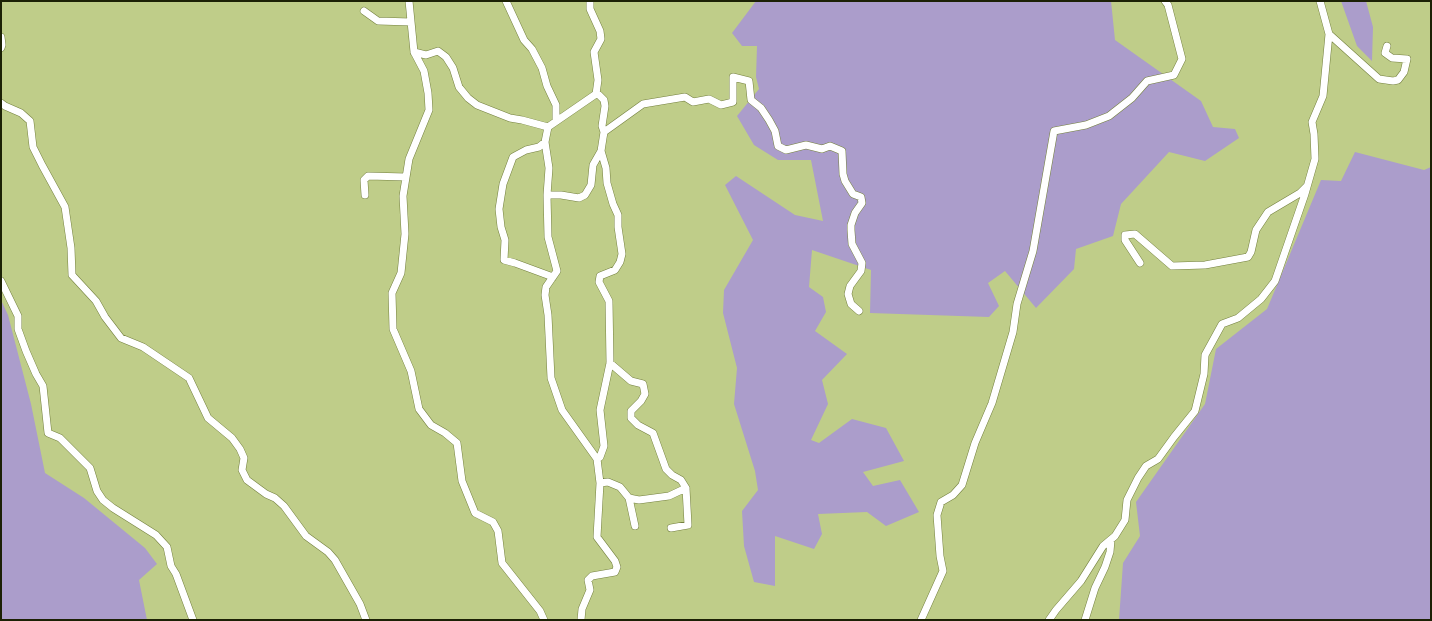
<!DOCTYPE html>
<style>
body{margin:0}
#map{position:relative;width:1432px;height:621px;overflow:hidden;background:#bfcd89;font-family:"Playfair Display",serif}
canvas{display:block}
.frame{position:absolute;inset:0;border:2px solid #1c2105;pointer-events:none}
</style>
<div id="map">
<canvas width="1432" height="621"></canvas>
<div class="frame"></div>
</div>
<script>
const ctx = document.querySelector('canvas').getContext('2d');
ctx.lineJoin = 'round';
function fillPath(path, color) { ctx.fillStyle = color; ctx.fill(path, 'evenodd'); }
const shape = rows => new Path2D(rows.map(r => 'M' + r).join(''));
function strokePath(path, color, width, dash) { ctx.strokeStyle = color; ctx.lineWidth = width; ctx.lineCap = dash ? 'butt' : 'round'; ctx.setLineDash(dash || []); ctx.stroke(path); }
const green = shape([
 [756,1,1111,1,1115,40,1201,101,1213,127,1235,129,1239,138,1205,161,1169,152,1121,204,1113,236,1076,249,1074,269,1036,308,1005,271,988,283,999,306,989,317,870,313,871,270,812,250,809,287,823,297,826,312,815,331,847,354,822,380,828,404,811,440,819,443,852,419,886,428,904,461,863,472,873,486,900,480,919,512,886,526,867,512,818,514,822,534,814,549,775,536,775,586,754,582,744,546,742,511,758,490,755,471,734,404,737,368,723,313,724,290,753,240,725,185,736,176,795,215,823,221,811,160,778,160,754,145,737,116,759,89,756,77,757,46,742,46,732,33],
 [1341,1,1366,1,1373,27,1372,61,1357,46],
 [1355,152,1424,170,1431,167,1431,620,1119,620,1123,563,1140,536,1136,502,1205,404,1216,349,1267,309,1321,180,1341,181],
 [1,300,8,315,31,404,45,473,84,498,145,548,157,564,139,580,147,620,1,620]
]);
const minor = shape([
 [409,1,414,52,424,71,428,93,429,110,409,159,403,196,405,234,401,273,392,293,393,329,411,371,419,409,431,425,445,433,457,443,462,481,475,513,493,522,498,531,502,563,540,611,544,620],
 [506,1,524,40,532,49,542,68,547,86,556,105,556,121],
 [364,11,378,21,411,22],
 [1329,34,1379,79,1393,81,1398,80,1404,72,1407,59,1392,58,1385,53,1387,46],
 [1,37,2,45,1,48],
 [414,52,426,55,438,51,446,57,453,68,459,87,468,98,477,105,510,118,522,120,548,127],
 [596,94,599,95,604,100,605,106,602,126,604,132],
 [1,103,5,106,21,113,30,121,33,147,42,165,65,207,71,248,72,275,96,301,105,317,121,338,143,347,189,378,208,418,232,438,240,449,244,458,242,470,247,480,266,494,275,498,284,506,306,536,328,552,335,560,360,604,366,620],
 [545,142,539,147,526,150,513,157,503,184,499,209,501,227,505,240,504,260,515,263,553,277],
 [365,195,364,180,368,176,406,177],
 [547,195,561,195,579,198,585,195,591,185,593,165,601,151,604,132,643,104,685,97,693,102,709,99,721,105,733,102,733,77,749,81,751,100,761,108,769,120,775,131,778,146,786,150,806,145,822,149,830,146,842,151,843,174,845,181,853,194,861,197,862,203,855,213,851,225,851,230,852,244,862,263,861,271,850,286,848,294,851,304,859,311],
 [1140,263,1125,240,1125,235,1135,234,1172,266,1205,265,1248,257,1251,252,1256,230,1268,212,1300,193,1307,186],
 [1,281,18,316,18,329,26,351,36,374,43,386,48,433,60,438,90,468,97,491,103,500,113,508,156,535,167,547,171,566,176,574,193,620],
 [610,363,631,381,643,384,645,394,641,401,631,411,631,418,638,425,653,433,666,469,672,475,681,480,686,488],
 [597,459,600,457,604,446,600,410,610,363,609,301,599,282,600,276,615,270,620,262,622,254,618,227,618,215,613,204,607,183,606,168,601,151],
 [600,483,608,482,620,487,629,498,635,526],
 [629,498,639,500,669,496,686,488,688,525,671,528],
 [581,620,582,609,590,590,588,580,592,576,615,572,617,567,615,561,597,537,600,483,597,459,562,410,551,378,548,315,545,295,546,287,557,271,548,237,547,195,549,168,545,142,548,127,596,94,598,80,594,52,601,39,600,31,590,9,590,1],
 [921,620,943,571,940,556,937,515,941,502,953,495,962,485,975,443,992,403,1013,332,1017,304,1033,251,1054,131,1086,125,1109,116,1132,98,1147,81,1174,75,1182,59,1168,5,1165,1],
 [1049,620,1056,610,1081,581,1103,546,1115,536,1125,520,1127,500,1138,478,1146,466,1158,459,1174,437,1195,411,1204,374,1205,355,1222,324,1238,318,1261,299,1275,281,1305,194,1315,159,1314,134,1312,122,1323,96,1329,34,1320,1],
 [1085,620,1095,588,1105,567,1110,552,1111,540]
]);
fillPath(green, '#ab9dcb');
strokePath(minor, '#74803f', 8);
strokePath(minor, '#fff', 7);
</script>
